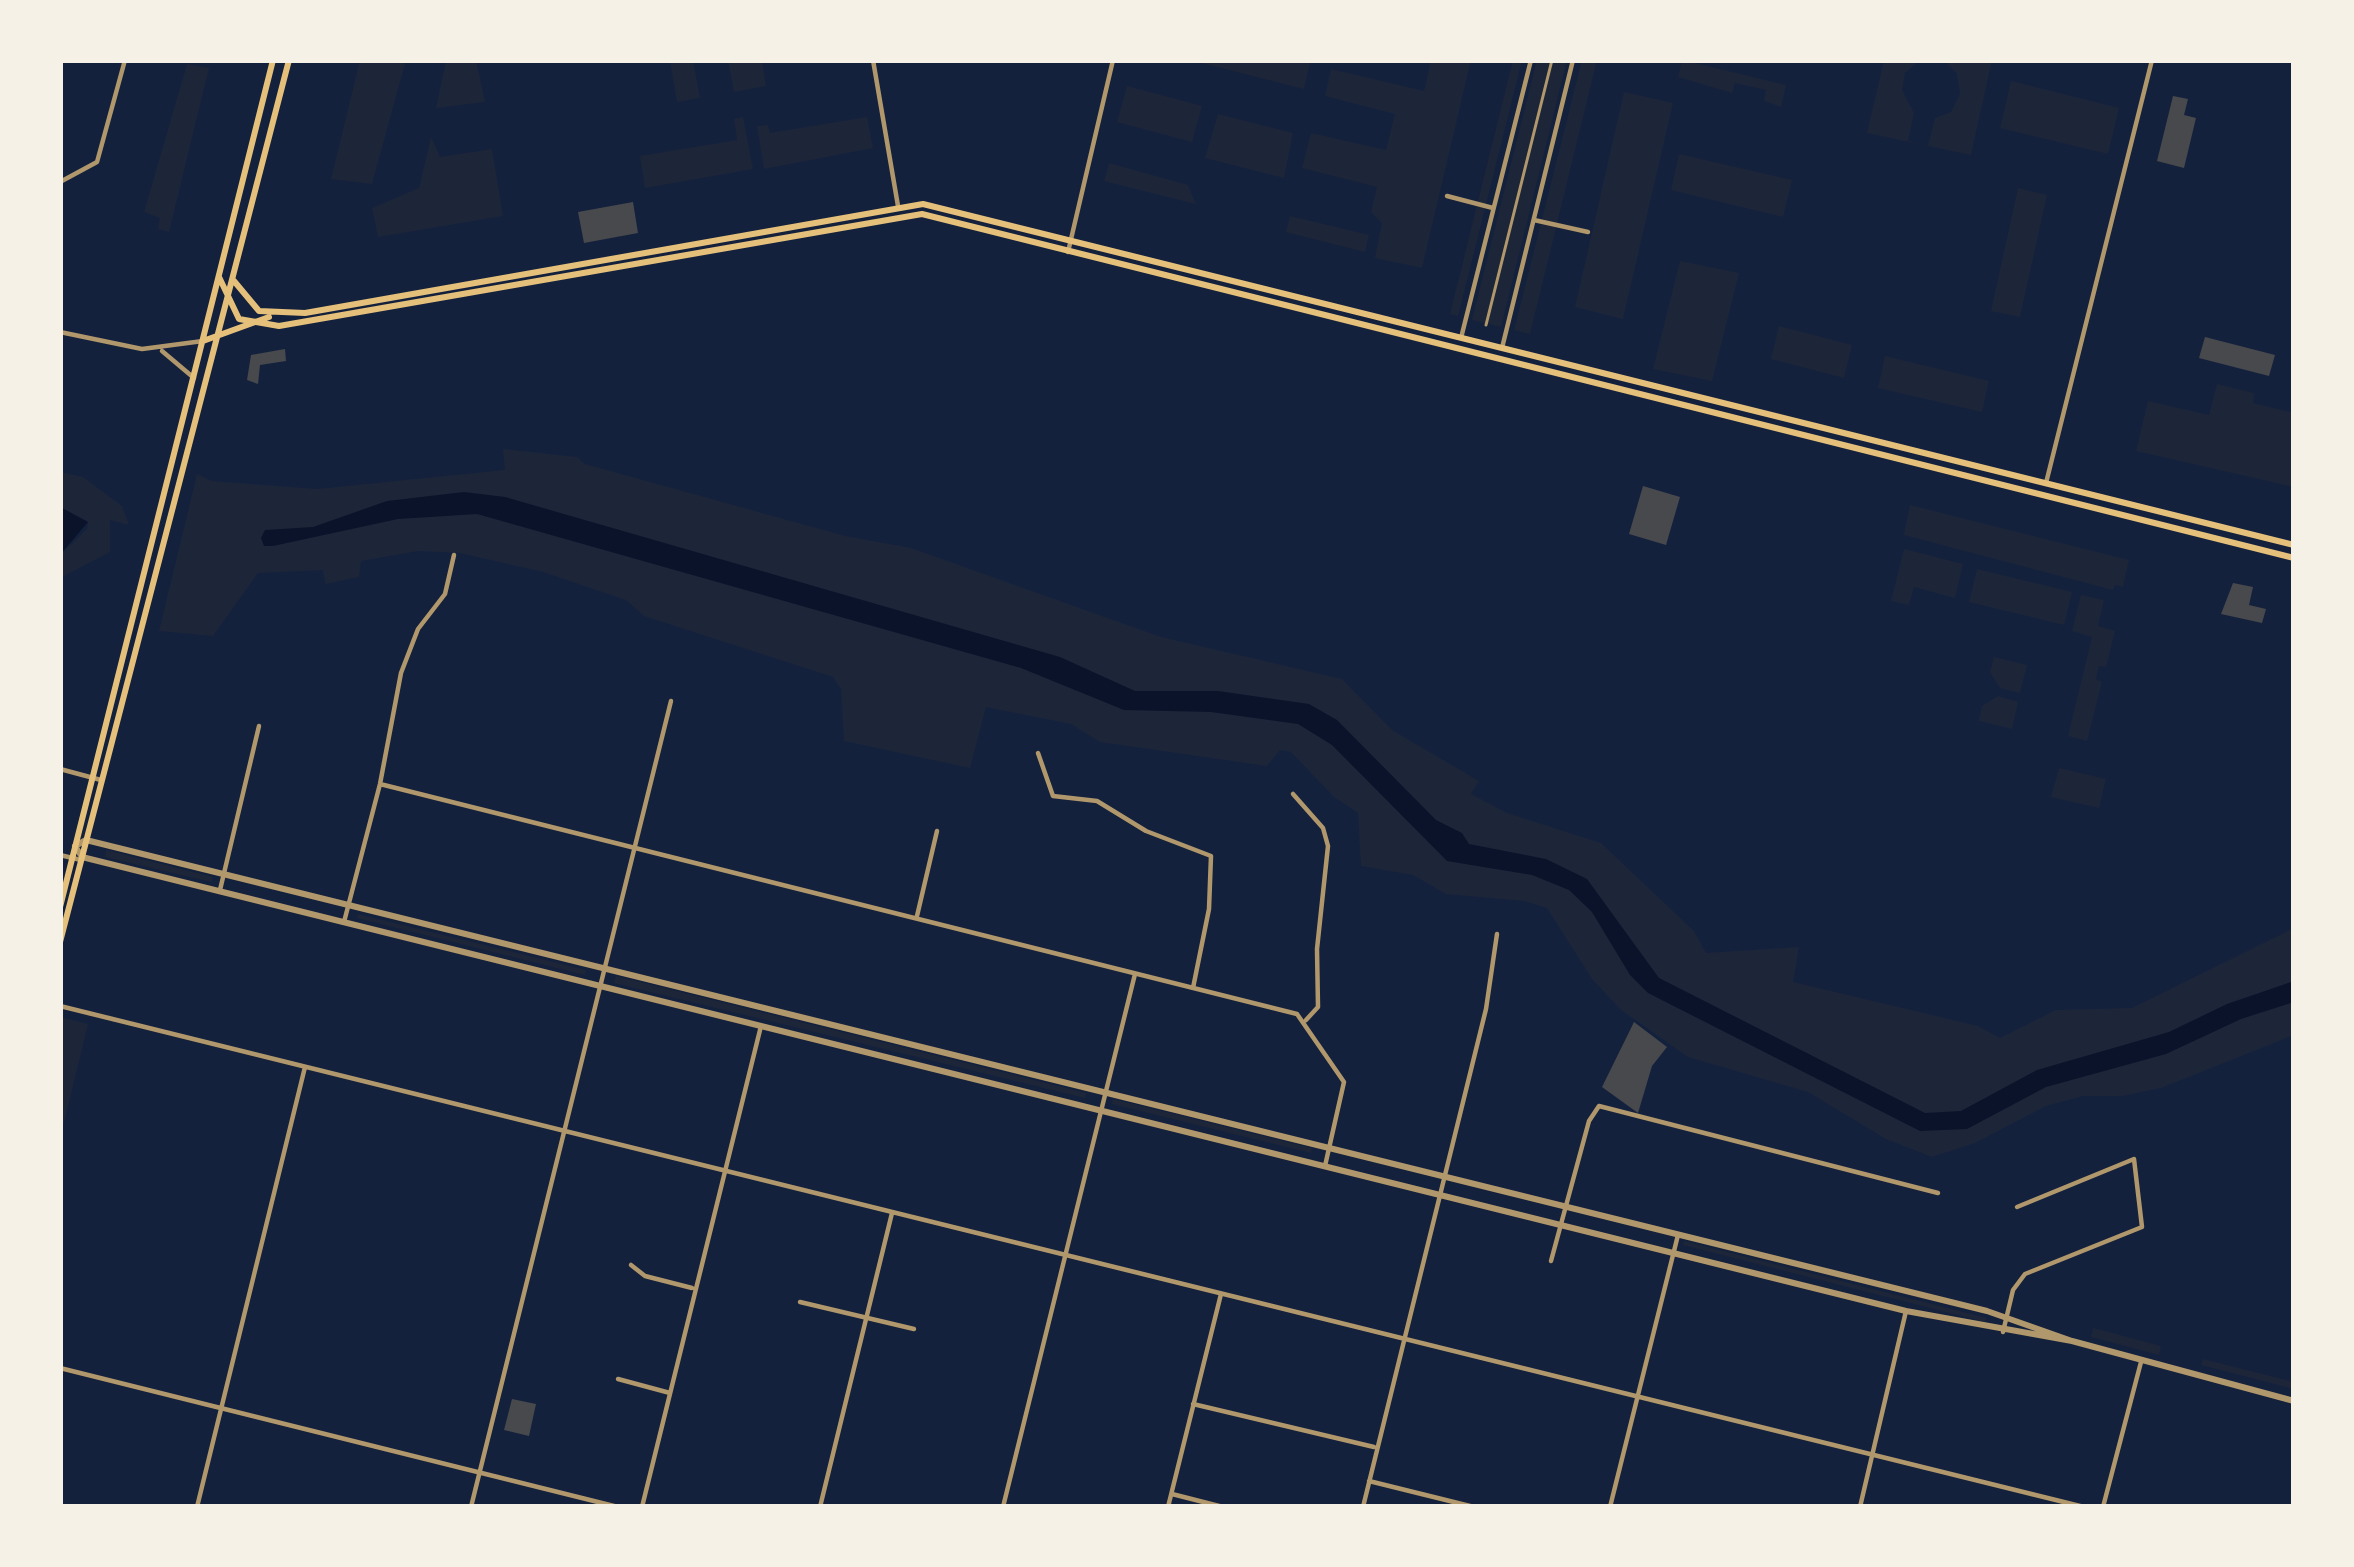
<!DOCTYPE html>
<style>
body{margin:0}
#map{position:relative;width:2354px;height:1567px;overflow:hidden;background:#14213d;font-family:"Fira Sans Condensed",sans-serif}
canvas{display:block}
.frame{position:absolute;inset:0;border:63px solid #f6f1e7;pointer-events:none}
</style>
<div id="map">
<canvas width="2354" height="1567"></canvas>
<div class="frame"></div>
</div>
<script>
const ctx = document.querySelector('canvas').getContext('2d');
ctx.lineJoin = 'round';
function fillPath(path, color) { ctx.fillStyle = color; ctx.fill(path, 'evenodd'); }
const shape = rows => new Path2D(rows.map(r => 'M' + r).join(''));
function strokePath(path, color, width, dash) { ctx.strokeStyle = color; ctx.lineWidth = width; ctx.lineCap = dash ? 'butt' : 'round'; ctx.setLineDash(dash || []); ctx.stroke(path); }
const green = shape([
 [360,60,406,60,372,184,331,179],
 [446,60,476,60,485,102,436,108],
 [670,60,693,60,700,98,677,102],
 [728,60,762,60,766,86,734,92],
 [1190,60,1298,60,1310,63,1304,89],
 [1431,60,1471,60,1422,268,1375,258,1382,223,1371,212,1377,187,1302,168,1311,133,1386,150,1395,114,1325,96,1331,69,1424,91],
 [1513,60,1522,60,1458,316,1450,314],
 [1537,60,1567,60,1501,327,1472,320],
 [1582,60,1597,60,1530,334,1514,330],
 [1682,60,1786,85,1781,107,1764,101,1766,90,1735,83,1732,93,1678,77],
 [1884,60,1920,60,1905,73,1902,90,1914,113,1908,141,1928,146,1935,118,1951,112,1960,94,1957,74,1944,60,1992,60,1971,155,1867,133],
 [187,64,209,68,169,232,158,229,160,218,144,212],
 [2011,81,2119,108,2108,154,2000,128],
 [1127,86,1202,106,1192,142,1117,122],
 [1624,92,1673,103,1623,319,1575,307],
 [1218,114,1293,133,1284,178,1205,158],
 [743,117,753,169,645,188,640,156,737,140,734,119],
 [867,117,873,148,764,169,757,126,768,125,770,133],
 [431,137,440,157,492,149,503,216,378,237,372,208,419,188],
 [1679,154,1792,180,1783,217,1671,190],
 [1109,163,1188,185,1196,204,1104,181],
 [2018,188,2047,195,2020,317,1991,311],
 [1290,216,1369,235,1365,252,1286,232],
 [1680,261,1739,273,1712,381,1653,369],
 [1779,326,1852,345,1844,378,1771,359],
 [1885,356,1989,381,1982,412,1878,388],
 [2217,384,2254,393,2253,403,2294,413,2294,487,2136,451,2148,401,2209,415],
 [503,449,577,457,585,464,845,536,911,548,1161,637,1342,679,1392,730,1479,781,1471,794,1507,813,1601,843,1694,931,1706,953,1799,947,1793,982,1978,1026,2000,1038,2056,1010,2132,1008,2294,928,2294,1035,2161,1088,2122,1096,2083,1096,2046,1106,1975,1143,1932,1157,1886,1139,1808,1092,1688,1057,1621,1010,1592,979,1547,908,1524,901,1446,894,1413,875,1361,866,1358,813,1334,797,1291,752,1280,750,1267,766,1100,742,1071,724,986,707,970,768,844,741,841,689,833,677,644,616,626,600,543,572,460,553,418,551,361,561,359,577,325,584,323,570,258,573,213,636,159,631,197,474,212,481,317,489,505,470],
 [60,472,83,477,122,506,129,525,110,520,110,552,60,578,60,555,87,529,88,522,60,507],
 [1910,505,2129,560,2123,587,2115,585,2113,590,1904,535],
 [1904,549,1963,564,1955,598,1914,587,1909,605,1891,601],
 [1977,569,2072,592,2064,625,1969,602],
 [2081,595,2104,600,2098,626,2115,631,2106,667,2099,666,2096,679,2102,682,2087,741,2068,736,2092,637,2072,631],
 [1994,657,2027,665,2020,693,2000,688,1990,672],
 [1998,696,2018,702,2012,729,1979,721,1982,706],
 [2059,768,2106,779,2099,808,2051,797],
 [106,850,213,877,211,882,105,857],
 [358,914,586,970,585,975,357,918],
 [616,976,1086,1093,1085,1098,614,983],
 [60,1017,88,1024,64,1123,60,1122],
 [1113,1099,1312,1148,1311,1153,1112,1104],
 [1684,1241,1987,1318,1985,1322,1683,1245],
 [2093,1328,2161,1346,2159,1355,2091,1337],
 [2203,1359,2294,1382,2294,1389,2201,1365]
]);
const water = shape([
 [464,492,505,497,1060,657,1135,691,1218,691,1309,704,1337,720,1436,820,1462,833,1469,844,1546,859,1587,879,1659,978,1925,1113,1961,1111,2037,1070,2169,1032,2227,1004,2294,981,2294,1002,2241,1019,2166,1054,2046,1087,1967,1129,1920,1131,1648,993,1630,975,1592,912,1569,890,1532,875,1447,861,1332,745,1298,724,1211,712,1124,710,1021,668,477,514,398,519,273,546,264,546,261,538,265,530,313,527,387,501],
 [60,507,88,522,60,555]
]);
const building = shape([
 [2173,96,2188,99,2184,115,2196,118,2184,168,2157,161],
 [633,202,638,233,584,243,578,212],
 [2205,337,2275,355,2269,376,2199,358],
 [285,349,286,361,260,365,258,384,247,380,251,355],
 [1643,486,1680,497,1666,545,1629,534],
 [2233,583,2253,587,2249,605,2266,609,2262,623,2221,614],
 [1634,1022,1667,1047,1652,1066,1638,1113,1602,1087],
 [512,1399,536,1404,529,1436,504,1430]
]);
const pedestrian = shape([
 [1486,325,1552,60]
]);
const minor = shape([
 [873,60,898,206],
 [60,182,97,162,125,60],
 [1447,196,1493,208],
 [1534,220,1588,232],
 [1068,252,1113,60],
 [60,332,142,349,203,341],
 [1461,338,1531,60],
 [1502,348,1573,60],
 [162,351,194,378],
 [2046,483,2152,60],
 [1038,753,1053,796,1097,801,1146,831,1211,856,1209,909,1193,988],
 [60,769,101,780],
 [380,784,1297,1014,1344,1082,1325,1166],
 [1293,794,1323,828,1328,846,1317,949,1318,1007,1306,1020],
 [60,855,81,860],
 [220,890,259,726],
 [917,916,937,831],
 [344,922,380,784,401,673,418,629,445,594,454,555],
 [60,1006,2084,1507],
 [1551,1261,1589,1121,1599,1106,1938,1193],
 [631,1265,645,1276,692,1288],
 [800,1302,914,1329],
 [2003,1332,2013,1290,2025,1274,2142,1227,2134,1159,2017,1207],
 [60,1368,618,1507],
 [618,1379,670,1393],
 [1193,1404,1374,1447],
 [1369,1481,1474,1507],
 [1172,1494,1223,1507],
 [197,1507,305,1067],
 [471,1507,671,701],
 [642,1507,761,1026],
 [820,1507,892,1213],
 [1003,1507,1135,974],
 [1168,1507,1221,1294],
 [1363,1507,1486,1009,1497,934],
 [1610,1507,1678,1235],
 [1860,1507,1906,1311],
 [2103,1507,2141,1362]
]);
const tertiary = shape([
 [2072,1341,1906,1311,82,857,75,846,86,840,1987,1311,2072,1341,2294,1401]
]);
const secondary = shape([
 [219,277,239,319,279,326,922,214,2294,558],
 [234,281,259,311,305,313,923,204,2294,545],
 [203,341,269,317],
 [60,907,273,60],
 [60,942,289,60]
]);
fillPath(green, '#1d2539');
fillPath(water, '#0b132b');
fillPath(building, '#48494c');
strokePath(pedestrian, '#b1986c', 3);
strokePath(minor, '#b1986c', 4.5);
strokePath(tertiary, '#b1986c', 6);
strokePath(secondary, '#e5c07b', 6);
</script>
